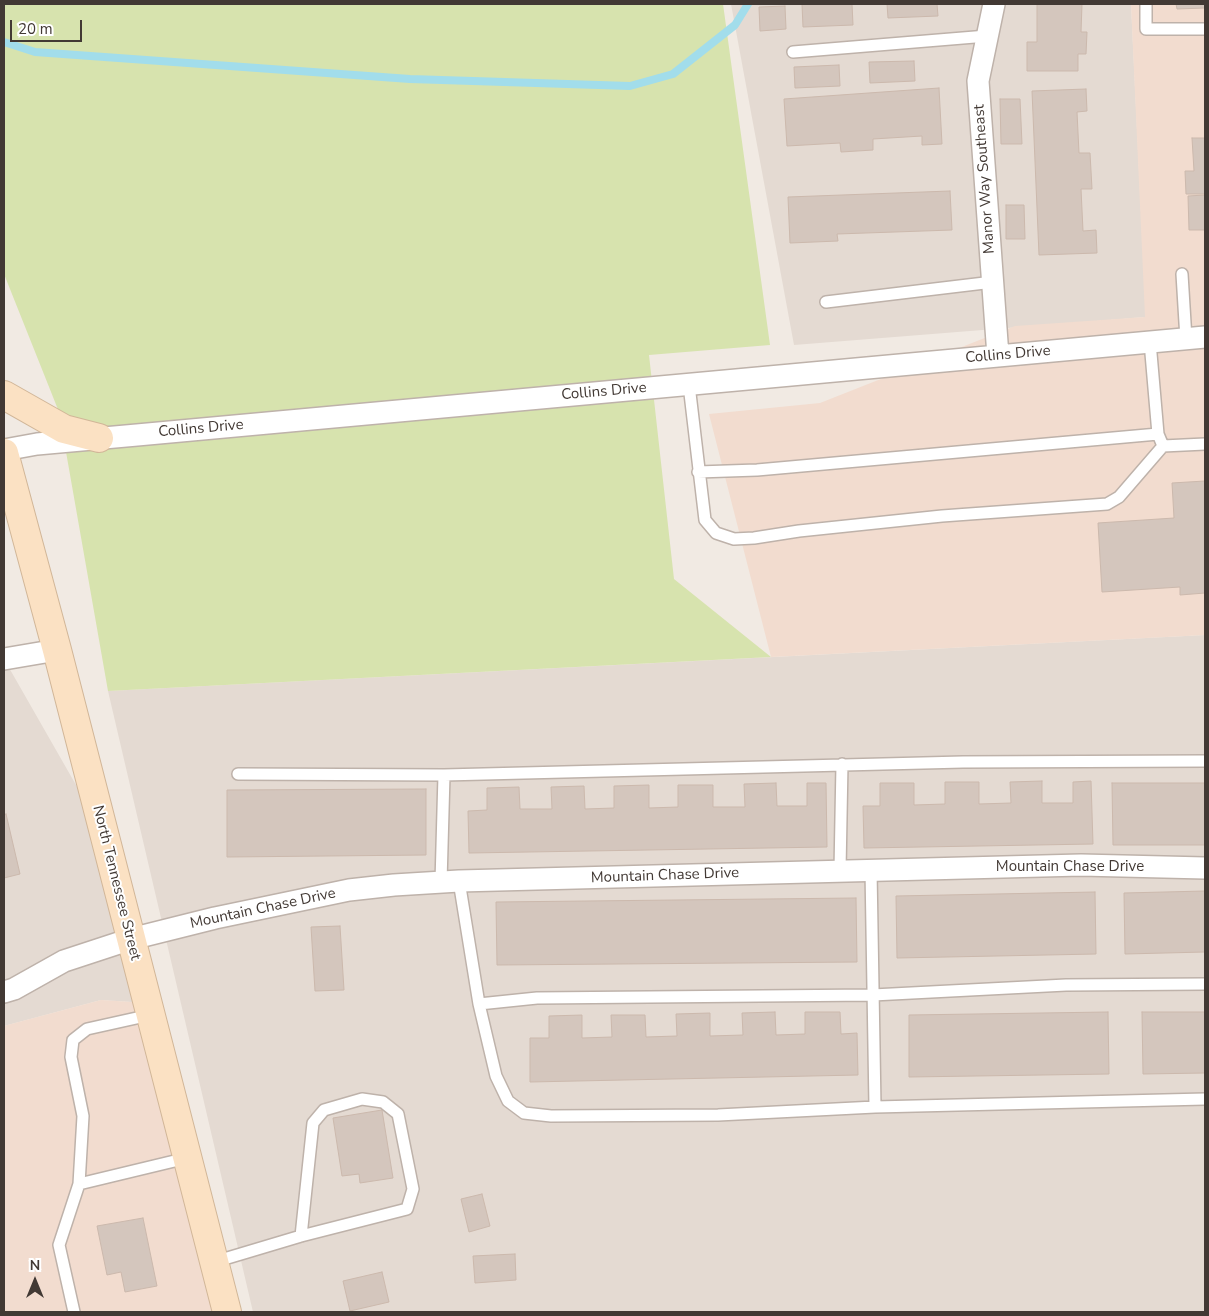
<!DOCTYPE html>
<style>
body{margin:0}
#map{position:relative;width:1209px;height:1316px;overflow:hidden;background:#f1eae3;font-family:"Nunito Sans",sans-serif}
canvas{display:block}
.frame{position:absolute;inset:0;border:5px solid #423934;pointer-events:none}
.north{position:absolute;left:10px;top:1256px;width:50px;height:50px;-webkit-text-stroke:4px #fff;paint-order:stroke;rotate:0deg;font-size:14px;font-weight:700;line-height:20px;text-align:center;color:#423934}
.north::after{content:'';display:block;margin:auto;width:18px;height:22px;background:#423934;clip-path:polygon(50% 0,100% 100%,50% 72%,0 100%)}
.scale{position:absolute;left:10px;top:20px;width:72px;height:22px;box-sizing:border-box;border:2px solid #423934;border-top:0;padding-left:6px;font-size:15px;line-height:18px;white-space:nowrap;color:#423934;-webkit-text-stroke:4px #fff;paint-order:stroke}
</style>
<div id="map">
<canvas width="1209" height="1316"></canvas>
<div class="frame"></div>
<div class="north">N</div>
<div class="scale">20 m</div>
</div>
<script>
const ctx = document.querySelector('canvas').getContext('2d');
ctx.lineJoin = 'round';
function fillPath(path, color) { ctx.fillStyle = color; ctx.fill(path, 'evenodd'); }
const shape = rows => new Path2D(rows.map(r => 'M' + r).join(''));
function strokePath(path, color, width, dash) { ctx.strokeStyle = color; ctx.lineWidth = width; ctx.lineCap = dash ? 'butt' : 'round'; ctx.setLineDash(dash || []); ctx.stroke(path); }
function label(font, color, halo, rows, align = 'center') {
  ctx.font = font + ' "Nunito Sans",sans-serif'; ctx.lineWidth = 4; ctx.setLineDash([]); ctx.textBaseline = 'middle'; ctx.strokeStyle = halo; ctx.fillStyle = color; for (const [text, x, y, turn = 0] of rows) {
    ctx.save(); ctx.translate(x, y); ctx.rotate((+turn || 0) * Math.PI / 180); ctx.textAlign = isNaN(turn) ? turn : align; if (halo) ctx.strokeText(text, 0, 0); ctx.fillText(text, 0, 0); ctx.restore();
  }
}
const residential = shape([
 [731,4,1131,4,1146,317,794,345],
 [1205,635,1205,1312,253,1312,108,691],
 [4,659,104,834,147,1003,101,1000,4,1026]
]);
const commercial = shape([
 [1131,4,1205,4,1205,635,771,657,709,414,820,403,1015,326,1145,317],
 [101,1000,147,1003,220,1312,4,1312,4,1026]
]);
const green = shape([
 [4,4,723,4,770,345,649,355,674,579,771,657,108,691,59,412,4,274]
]);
const stream = shape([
 [4,42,35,52,410,79,630,86,673,74,735,25,748,4]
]);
const building = shape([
 [802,4,852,4,853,25,803,27,802,4],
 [887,4,937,4,938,16,888,18,887,4],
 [1037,4,1082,4,1081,32,1087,32,1086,54,1078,54,1078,71,1027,71,1027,42,1037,42,1037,4],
 [1176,4,1205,4,1205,8,1177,9,1176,4],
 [785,6,786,29,760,31,759,7,785,6],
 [914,61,915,81,870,83,869,62,914,61],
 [839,65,840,86,795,88,794,67,839,65],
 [939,88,942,144,922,145,922,136,873,139,873,150,841,152,840,143,787,146,784,99,939,88],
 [1086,89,1087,111,1077,112,1079,153,1090,153,1092,189,1081,189,1083,231,1096,230,1097,253,1039,255,1032,91,1086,89],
 [1000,99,1020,99,1022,144,1001,144,1000,99],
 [1192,138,1205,138,1205,194,1186,194,1185,171,1194,171,1192,138],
 [950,191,952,230,837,234,838,241,790,243,788,197,950,191],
 [1205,195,1205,230,1189,230,1188,196,1205,195],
 [1006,205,1024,205,1025,239,1006,239,1006,205],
 [1205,481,1205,593,1180,595,1180,587,1102,592,1098,523,1174,518,1172,483,1205,481],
 [1042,781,1042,803,1073,803,1073,782,1091,781,1093,844,864,848,863,806,880,806,880,783,914,783,914,805,945,804,945,782,979,782,979,804,1011,803,1010,782,1042,781],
 [776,783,777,806,807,806,807,783,826,783,827,847,469,853,468,811,487,810,487,788,519,787,520,809,552,809,551,787,584,786,585,809,614,808,614,786,649,785,649,808,678,807,678,785,713,785,713,807,745,807,744,784,776,783],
 [1112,783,1205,783,1205,845,1113,845,1112,783],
 [426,789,426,855,227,857,227,790,426,789],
 [6,814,20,874,4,878,4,815,6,814],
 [1205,891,1205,952,1125,954,1124,893,1205,891],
 [1095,892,1096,954,897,958,896,896,1095,892],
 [856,898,857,962,497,965,496,902,856,898],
 [340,926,344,990,315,991,311,927,340,926],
 [775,1012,776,1035,805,1034,805,1012,840,1012,841,1034,857,1033,858,1075,530,1082,530,1038,549,1038,549,1016,582,1015,582,1038,612,1037,611,1015,645,1015,646,1037,677,1036,676,1014,710,1013,710,1036,743,1035,742,1013,775,1012],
 [1108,1012,1109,1074,909,1077,909,1015,1108,1012],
 [1142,1012,1205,1012,1205,1073,1143,1074,1142,1012],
 [382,1110,393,1178,360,1183,359,1174,342,1176,333,1118,382,1110],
 [482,1194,490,1226,469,1232,461,1199,482,1194],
 [143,1218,157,1286,125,1292,121,1272,107,1275,97,1226,143,1218],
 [515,1254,516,1280,475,1283,473,1256,515,1254],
 [382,1272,389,1302,350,1311,343,1281,382,1272]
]);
const lane = shape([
 [1146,4,1146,29,1205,29],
 [793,52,987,36],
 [1182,274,1186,339],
 [826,302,993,282],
 [1150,342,1158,434,1163,446,1205,444],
 [689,385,705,520,716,533,734,539,754,538,799,531,942,516,1107,504,1119,497,1163,446],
 [698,472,757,470,1158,434],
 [238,774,444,775],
 [840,870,842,764],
 [871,870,875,1107],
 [459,881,479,1004,496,1076,508,1101,524,1113,551,1116,718,1115,875,1107,1205,1099],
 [441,882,444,775,963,762,1205,761],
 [479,1004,537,998,873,995,1066,985,1205,984],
 [79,1184,187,1158],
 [214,1262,301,1236,407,1209,413,1189,398,1114,383,1102,362,1099,324,1110,313,1123,301,1236],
 [74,1312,59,1245,79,1184,83,1116,71,1057,73,1040,87,1029,150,1015]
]);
const street = shape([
 [994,4,978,81,998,356],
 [4,450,37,444,137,435,1205,337],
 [4,659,57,650],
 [4,992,14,989,64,961,131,939,215,918,349,890,394,885,459,881,1081,865,1205,868]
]);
const secondary = shape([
 [4,395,64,429,99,438],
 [4,453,57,650,227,1312]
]);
const streetNames = [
 ["Manor Way Southeast",985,179,-94],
 ["Collins Drive",1008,355,-5],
 ["Collins Drive",604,392,-5],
 ["Collins Drive",201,429,-5],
 ["Mountain Chase Drive",1070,867],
 ["Mountain Chase Drive",665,876,-2],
 ["North Tennessee Street",116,883,76],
 ["Mountain Chase Drive",263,909,-12]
];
fillPath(residential, '#e4dad2');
fillPath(commercial, '#f2dccf');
fillPath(green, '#d7e3ae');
strokePath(stream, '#a2ddeb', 8);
fillPath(building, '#d4c6bd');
strokePath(building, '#ccb9ad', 1);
strokePath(lane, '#beb2aa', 14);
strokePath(street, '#beb2aa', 24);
strokePath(secondary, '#d1b698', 30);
strokePath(lane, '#fff', 11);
strokePath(street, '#fff', 21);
strokePath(secondary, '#fbe1c3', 28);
label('15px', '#423934', '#fff', streetNames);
</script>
